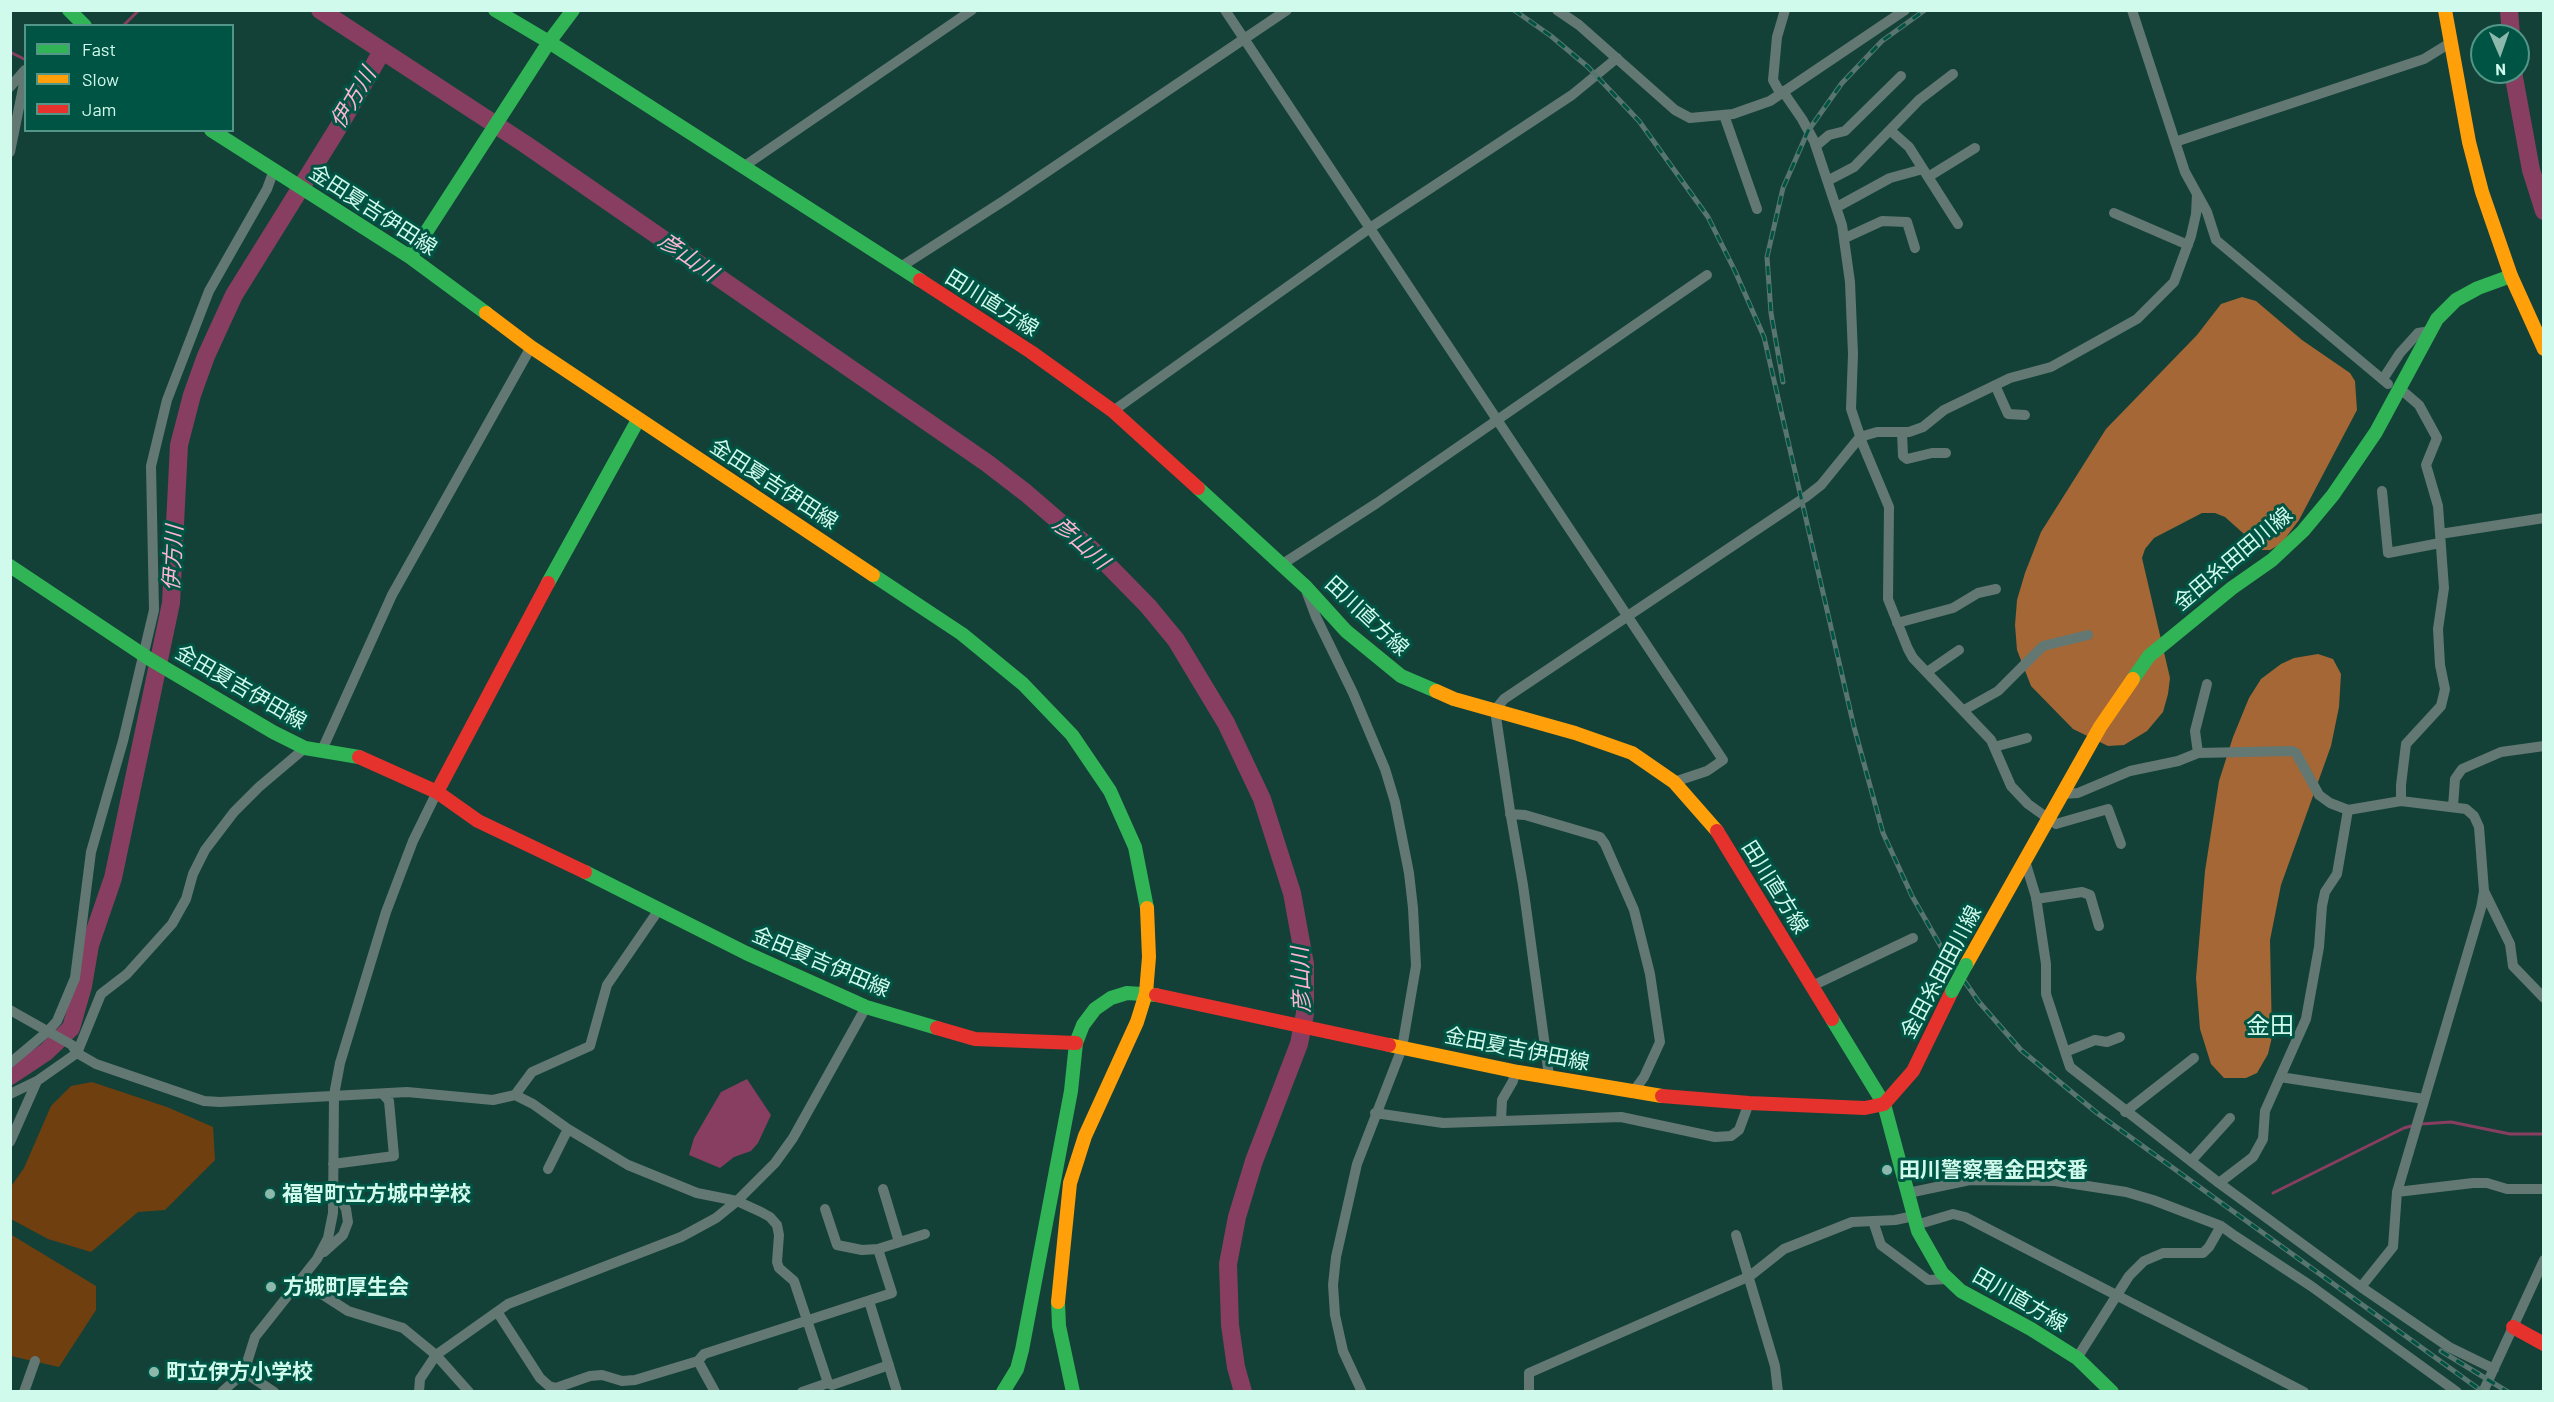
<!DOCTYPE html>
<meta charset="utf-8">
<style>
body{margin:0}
#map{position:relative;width:2554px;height:1402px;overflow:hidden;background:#134138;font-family:Barlow,sans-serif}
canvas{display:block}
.frame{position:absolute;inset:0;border:12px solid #cffaec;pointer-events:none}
.legend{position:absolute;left:24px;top:24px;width:210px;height:108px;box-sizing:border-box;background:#005444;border:2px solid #539687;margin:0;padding:8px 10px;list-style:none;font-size:18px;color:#cffaec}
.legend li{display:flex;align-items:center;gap:12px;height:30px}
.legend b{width:30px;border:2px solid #539687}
.north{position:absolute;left:2470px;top:24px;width:60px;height:60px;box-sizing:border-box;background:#005444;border:2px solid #539687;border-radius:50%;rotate:178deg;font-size:16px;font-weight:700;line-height:24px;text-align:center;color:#cffaec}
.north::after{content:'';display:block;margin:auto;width:21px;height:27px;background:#8db9ad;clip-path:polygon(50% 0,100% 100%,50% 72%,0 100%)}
</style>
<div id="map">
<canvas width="2554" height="1402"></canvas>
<div class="frame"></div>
<ul class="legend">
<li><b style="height:8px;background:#30b455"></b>Fast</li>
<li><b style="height:8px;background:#ff9f0a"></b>Slow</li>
<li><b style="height:8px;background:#e5322d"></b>Jam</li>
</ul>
<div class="north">N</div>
</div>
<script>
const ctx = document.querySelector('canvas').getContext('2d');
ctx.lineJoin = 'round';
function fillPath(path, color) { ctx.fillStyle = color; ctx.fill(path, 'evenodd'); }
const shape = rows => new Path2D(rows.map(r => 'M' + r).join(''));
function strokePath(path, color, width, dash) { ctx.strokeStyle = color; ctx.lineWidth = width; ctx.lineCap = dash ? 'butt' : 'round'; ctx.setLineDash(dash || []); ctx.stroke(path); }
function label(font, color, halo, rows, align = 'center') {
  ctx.font = font + ' Barlow,"Noto Sans JP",sans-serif'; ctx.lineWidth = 6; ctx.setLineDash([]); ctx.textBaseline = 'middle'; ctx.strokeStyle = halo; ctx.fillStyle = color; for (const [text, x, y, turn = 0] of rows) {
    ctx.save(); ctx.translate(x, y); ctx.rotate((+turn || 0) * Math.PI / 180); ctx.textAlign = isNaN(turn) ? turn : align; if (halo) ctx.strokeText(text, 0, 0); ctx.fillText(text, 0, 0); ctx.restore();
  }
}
const green = shape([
 [92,1082,167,1107,213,1127,215,1160,165,1210,138,1212,91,1252,48,1239,11,1219,10,1188,24,1168,51,1106,71,1086],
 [10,1234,96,1286,96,1310,59,1367,11,1356]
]);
const forest = shape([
 [2242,297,2256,301,2302,340,2350,373,2355,381,2357,410,2299,520,2281,544,2270,550,2262,550,2225,517,2215,513,2202,513,2154,538,2145,549,2142,558,2170,678,2168,694,2163,712,2147,731,2124,745,2108,746,2073,729,2031,686,2017,650,2015,625,2017,600,2025,573,2041,532,2106,429,2197,335,2221,304],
 [2318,654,2333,659,2341,674,2339,707,2331,746,2281,885,2270,940,2272,1037,2268,1054,2257,1073,2246,1078,2224,1078,2211,1064,2200,1029,2196,978,2205,871,2219,781,2233,737,2249,698,2261,679,2281,664,2294,658]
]);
const water = shape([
 [747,1079,771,1115,758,1143,751,1151,734,1157,720,1168,689,1155,694,1138,721,1092]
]);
const stream = shape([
 [123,26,139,10],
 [10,52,26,60],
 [2421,1124,2451,1122,2510,1134,2544,1134],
 [2273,1193,2404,1128,2415,1125]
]);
const river = shape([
 [320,10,525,144,987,463,1026,493,1098,555,1148,606,1176,640,1226,723,1262,799,1292,893,1305,964,1305,1013,1299,1044,1254,1161,1237,1217,1228,1264,1230,1325,1236,1367,1243,1392],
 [2509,10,2511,36],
 [2513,72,2531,170,2544,211],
 [10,1076,46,1052,71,1028,83,986,90,945,113,878,171,603,179,445,192,395,206,356,234,295,341,123,382,51]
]);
const street = shape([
 [1225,10,1723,760,1707,771,1674,782],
 [1557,10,1579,25,1675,110,1690,118,1733,114,1770,101,1905,10],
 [1785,10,1777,37,1773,80,1778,89,1784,93,1802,119,1814,141,1842,225,1850,282,1853,354,1851,409,1863,445,1889,507,1888,599,1908,649,1913,658,1991,740,2011,786,2028,804,2056,824,2108,809,2121,844],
 [2132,10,2185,172,2207,212,2216,240,2388,384],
 [10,87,25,70],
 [1724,115,1757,209],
 [1891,131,1909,147,1958,224],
 [2175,142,2424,59,2450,43],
 [1816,146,1829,135,1845,131,1901,76],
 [10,152,24,83,23,72],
 [743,167,972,10],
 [1928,177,1975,148],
 [1829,180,1854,167,1919,100,1953,74],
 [1837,207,1890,178,1923,169],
 [2114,213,2188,245],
 [1845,238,1882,221,1907,222,1915,248],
 [899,268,1005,200,1287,10],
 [2383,379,2400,353,2418,333,2431,331],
 [1995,385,2008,414,2025,415],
 [1113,411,1370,228,1572,95,1617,58],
 [1902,432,1903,456,1907,459,1932,453,1946,453],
 [2382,491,2388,553,2440,543],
 [2440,534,2544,518],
 [1281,565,1377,503,1707,275],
 [1307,593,1316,617,1353,693,1385,769,1395,802,1409,873,1413,908,1416,966,1402,1048,1357,1164,1336,1257,1333,1285,1335,1315,1343,1351,1362,1392],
 [1897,623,1953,608,1978,593,1996,589],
 [1927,672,1959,650],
 [1964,710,1998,691,2043,646,2088,635],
 [1994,747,2027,738],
 [322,750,392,595,531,347],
 [2198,753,2195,731,2207,684],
 [2062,794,2078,793,2130,771,2178,761,2198,753,2292,751,2296,753,2319,795,2330,803,2348,810,2401,801,2466,809,2474,816,2479,827,2484,891,2481,908,2397,1192,2393,1247,2361,1287],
 [2401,801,2401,785,2406,744,2441,706,2445,689,2440,665,2438,629,2444,588,2438,506,2426,465,2437,438,2419,405,2405,393],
 [2453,807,2455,779,2462,769,2501,752,2544,746],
 [1510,814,1525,815,1600,837,1605,844,1634,910,1650,974,1660,1042,1644,1077,1633,1092],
 [2025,861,2036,897,2046,964,2046,994,2070,1067,2219,1183,2361,1287,2449,1347,2494,1369],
 [2484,891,2510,944,2513,966,2544,998],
 [2036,899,2082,892,2090,895,2099,926],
 [1812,986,1913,938],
 [10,1010,72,1045,77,1053,96,1064,204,1101,220,1102,407,1092,493,1100,515,1095,533,1104,568,1129,628,1165,697,1193,737,1201,761,1212,770,1217,777,1225,779,1235,777,1262,779,1268,794,1281,828,1383,802,1392],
 [2065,1052,2095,1040,2107,1042,2120,1037],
 [10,1063,47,1032,57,1021,75,978,91,852,123,741,154,610,151,466,167,400,209,291,267,189,274,170],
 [1549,1076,1523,885,1510,811,1495,710,1504,699,1807,496,1821,485,1860,437,1877,432,1909,432,1923,427,1944,410,2010,378,2051,367,2137,319,2174,282,2191,236,2196,214,2197,194],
 [2280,1077,2424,1099],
 [10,1094,37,1081,77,1053,101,994,127,974,172,924,186,899,193,874,205,850,234,812,259,787,305,748],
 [515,1095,532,1072,590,1046,607,985,660,908],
 [2125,1112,2194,1058],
 [1375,1113,1443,1123,1621,1117,1715,1137,1731,1136,1739,1130,1749,1103],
 [1501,1121,1502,1100,1513,1081,1515,1072],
 [10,1142,37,1081],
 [2191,1161,2230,1118],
 [333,1164,394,1156,389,1101,383,1094],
 [548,1169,568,1129],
 [2219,1183,2253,1157,2263,1139,2265,1111,2306,1019,2319,947,2322,906,2325,892,2337,874,2348,810],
 [883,1189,899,1242],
 [2397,1192,2473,1183,2487,1183,2507,1189,2544,1189],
 [1908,1193,1970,1180,2055,1181,2126,1192,2153,1200,2221,1226,2235,1236,2311,1286,2457,1392],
 [825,1209,837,1245,862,1250,878,1249,925,1234],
 [1873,1221,1881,1245,1928,1280,1948,1279],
 [1916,1225,1953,1214,1965,1217,2304,1392],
 [1736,1235,1775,1366,1778,1392],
 [324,1252,343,1235,348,1222,346,1209,334,1187],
 [300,1280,348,1311,403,1328,436,1355,469,1392],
 [869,1301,897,1392],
 [498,1313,540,1378,549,1386,556,1388,590,1376,602,1375,622,1381,635,1380,698,1361,704,1354,892,1293,878,1249],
 [2077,1358,2129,1276,2144,1261,2163,1253,2203,1253,2209,1247,2221,1226],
 [698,1361,715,1392],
 [244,1372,274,1392],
 [828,1383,832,1385,889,1365],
 [24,1392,35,1361],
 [222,1392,244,1372,255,1337,317,1259,328,1238,333,1213,334,1095,340,1063,386,912,413,841,437,792],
 [419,1392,420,1379,436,1355,508,1304,681,1237,716,1218,737,1201,775,1163,793,1138,866,1007],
 [1529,1392,1529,1373,1750,1276,1784,1249,1852,1222,1895,1220,1914,1216],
 [2483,1392,2544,1260]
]);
const fast = shape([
 [69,10,85,26],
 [495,10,549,42,920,280],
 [211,130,410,257,486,313],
 [410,257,549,42,573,10],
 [1198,488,1306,587,1346,631,1401,676,1436,691],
 [10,566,148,658,273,732,305,748,359,757],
 [873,575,962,634,1023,684,1072,735,1110,791,1135,847,1147,908],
 [548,583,638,420],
 [2133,679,2149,656,2232,588,2272,560,2303,531,2333,495,2376,432,2437,319,2456,300,2478,288,2511,276],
 [585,872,746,953,866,1007,937,1028],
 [1832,1019,1884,1104,1918,1231,1942,1273,1961,1291,2031,1329,2077,1358,2112,1392],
 [1058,1302,1059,1326,1073,1392],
 [1003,1392,1017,1369,1022,1350,1071,1091,1076,1043,1083,1025,1095,1009,1111,998,1127,993,1156,995]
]);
const slow = shape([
 [2445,10,2469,142,2482,192,2511,276,2544,349],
 [486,313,531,347,873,575],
 [1436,691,1454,699,1575,733,1632,753,1674,782,1717,831],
 [1966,965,2100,727,2133,679],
 [1389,1045,1518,1072,1662,1096],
 [1058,1302,1070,1183,1085,1136,1137,1022,1146,993,1149,957,1147,908]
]);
const jam = shape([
 [920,280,1031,352,1113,411,1198,488],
 [359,757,437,792,478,821,585,872],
 [437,792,548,583],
 [1717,831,1832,1019],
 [1156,995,1389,1045],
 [937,1028,975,1039,1076,1043],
 [1662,1096,1749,1103,1865,1108,1884,1104,1913,1071,1952,991],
 [2513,1327,2544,1344]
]);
const rail = shape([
 [1514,10,1551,36,1588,67,1639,121,1708,217,1735,271,1764,337,1854,727,1883,833,1912,896,1944,952,1979,1002,2021,1050,2097,1113,2483,1392],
 [1783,382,1771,313,1767,257,1783,188,1808,131,1842,83,1882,41,1925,10],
 [2441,1351,2508,1392]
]);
const fastBridge = shape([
 [1952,991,1966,965]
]);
const markers = [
 [1887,1170,6,"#8db9ad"],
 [270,1194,6,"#8db9ad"],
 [271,1287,6,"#8db9ad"],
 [154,1372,6,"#8db9ad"]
];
const streetNames = [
 ["金田夏吉伊田線",373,210,33],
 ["田川直方線",992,303,32],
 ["金田夏吉伊田線",774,484,33],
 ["金田糸田田川線",2233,559,-40],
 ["田川直方線",1367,616,43],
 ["金田夏吉伊田線",241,687,30],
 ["田川直方線",1775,887,58],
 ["金田夏吉伊田線",821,962,23],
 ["金田糸田田川線",1941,972,-62],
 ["金田夏吉伊田線",1517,1049,11],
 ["田川直方線",2020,1300,30]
];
const poiNames = [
 ["田川警察署金田交番",1899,1170],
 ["福智町立方城中学校",282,1194],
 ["方城町厚生会",283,1287],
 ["町立伊方小学校",166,1372]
];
const waterNames = [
 ["伊方川",353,98,-59],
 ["彦山川",688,257,35],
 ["彦山川",1081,543,42],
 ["伊方川",173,558,-87],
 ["彦山川",1301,980,-92]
];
const quarterNames = [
 ["金田",2270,1026]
];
fillPath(green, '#703f0f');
fillPath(forest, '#a46735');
fillPath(water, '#873e61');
strokePath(stream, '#873e61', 3);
strokePath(river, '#873e61', 18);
strokePath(street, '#637873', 10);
strokePath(fast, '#30b455', 14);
strokePath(slow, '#ff9f0a', 14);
strokePath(jam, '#e5322d', 14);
strokePath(rail, '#59756f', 5);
strokePath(rail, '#005444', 3, [9]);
strokePath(fastBridge, '#30b455', 14);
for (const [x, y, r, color] of markers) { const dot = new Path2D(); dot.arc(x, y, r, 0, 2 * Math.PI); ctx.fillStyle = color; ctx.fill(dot); strokePath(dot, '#005444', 2); }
label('21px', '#cffaec', '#005444', streetNames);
label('bold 21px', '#cffaec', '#005444', poiNames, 'left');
label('italic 22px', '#fcb4d1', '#005444', waterNames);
label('24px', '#cffaec', '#005444', quarterNames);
</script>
